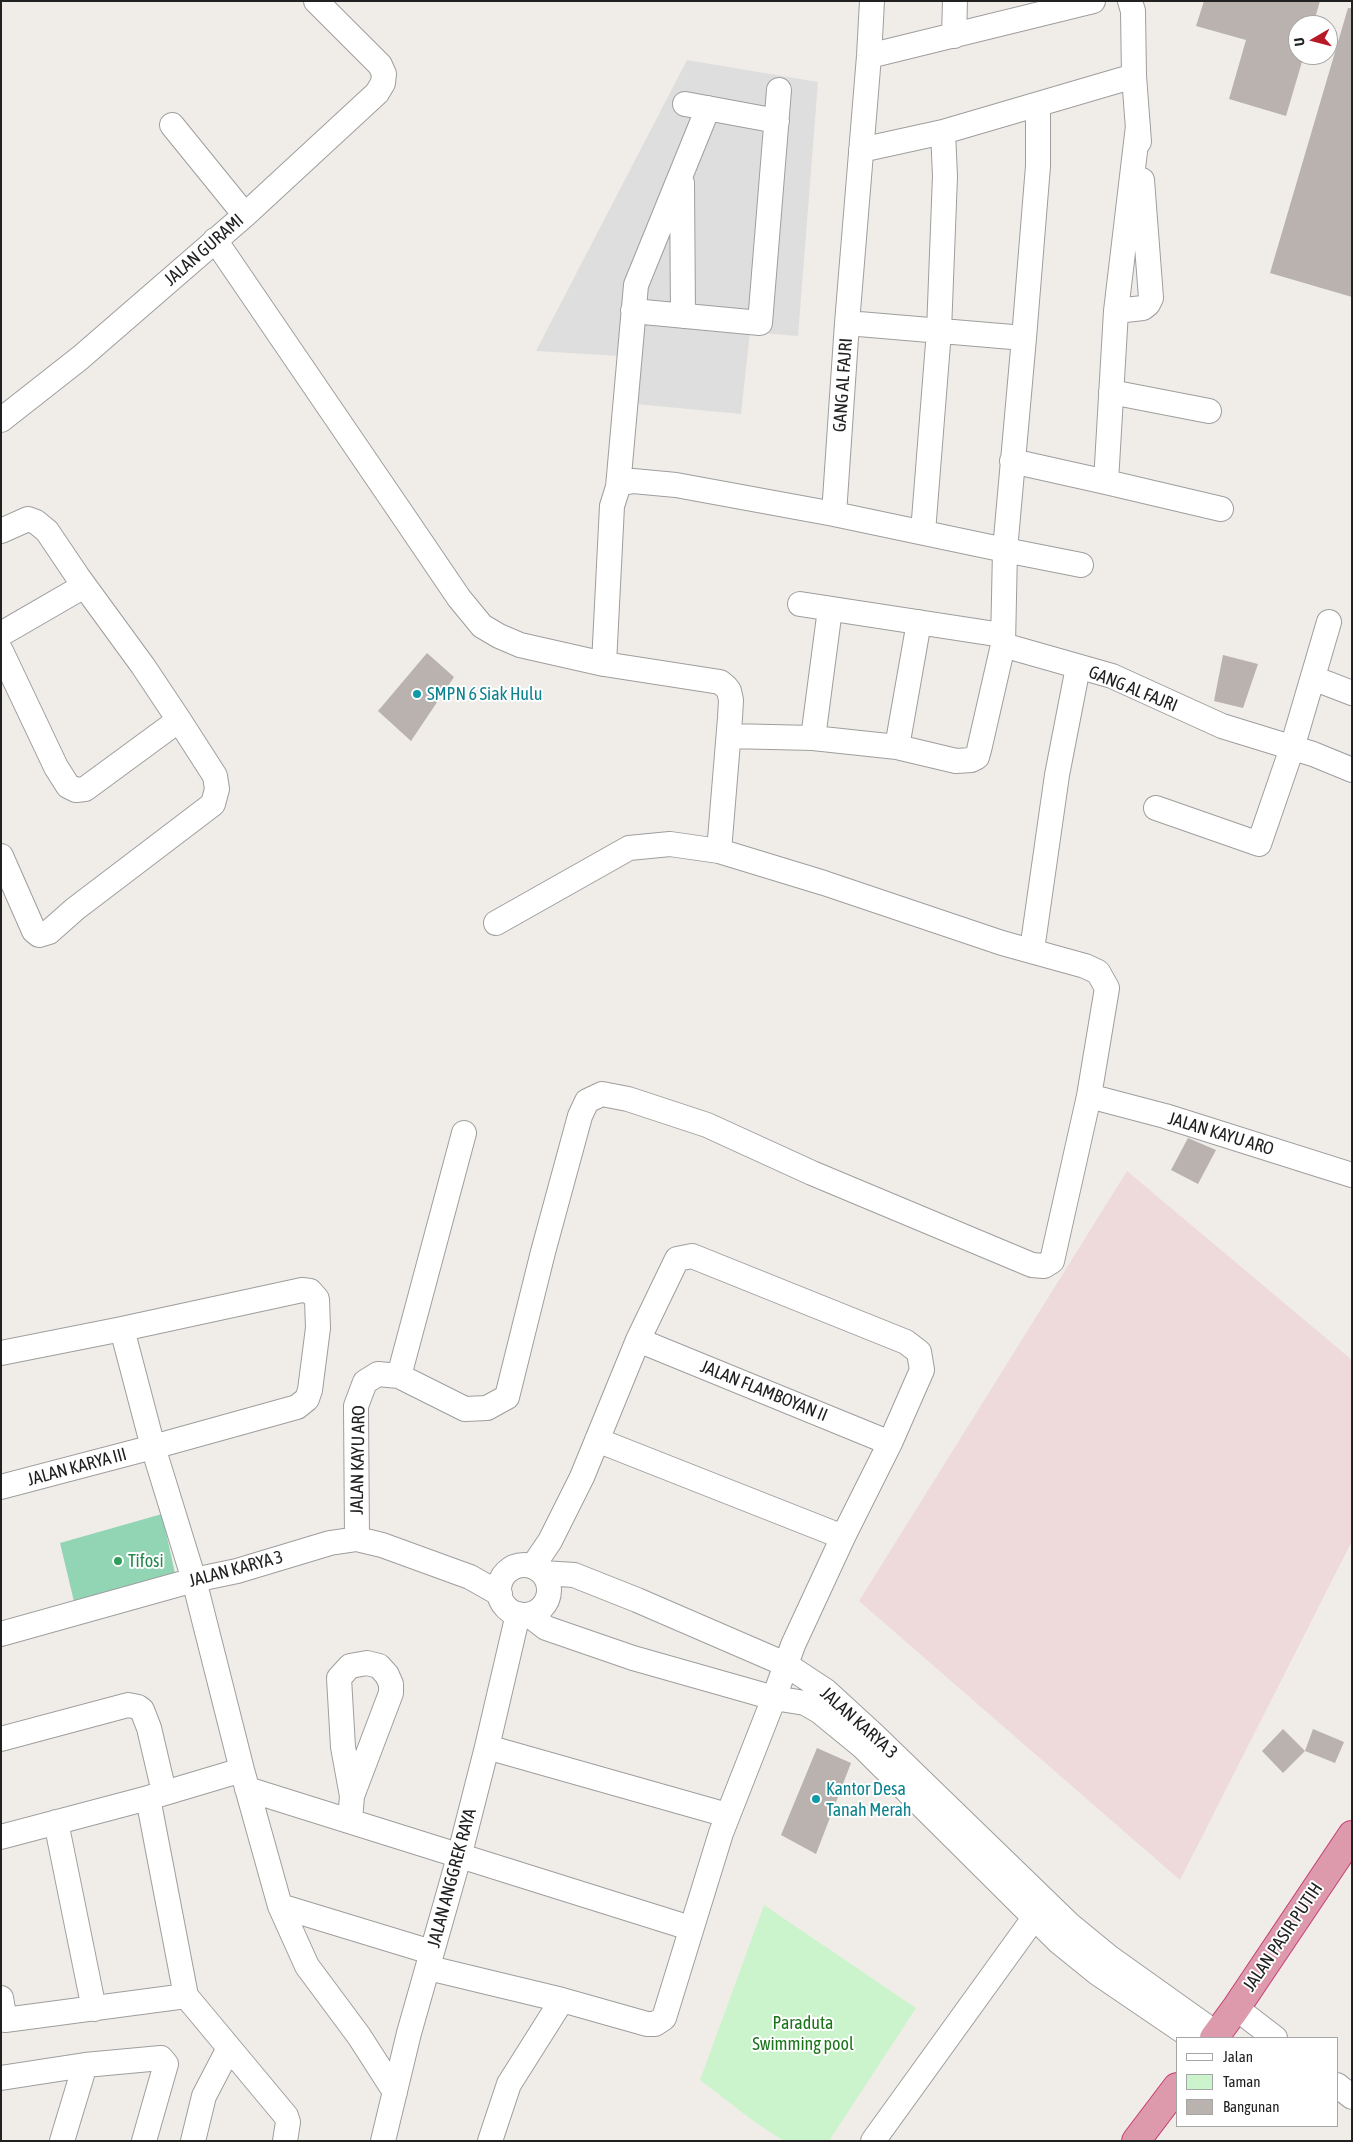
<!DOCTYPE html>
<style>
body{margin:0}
#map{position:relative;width:1353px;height:2142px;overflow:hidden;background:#f0ede9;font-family:"Asap Condensed",sans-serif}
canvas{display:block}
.frame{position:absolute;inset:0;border:2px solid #212121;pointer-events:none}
.legend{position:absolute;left:1176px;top:2037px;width:162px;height:90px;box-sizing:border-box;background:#fff;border:1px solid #a6a6a6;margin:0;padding:6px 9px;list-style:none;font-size:15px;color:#212121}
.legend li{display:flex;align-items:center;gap:10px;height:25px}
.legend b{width:25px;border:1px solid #a6a6a6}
.north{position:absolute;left:1288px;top:15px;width:50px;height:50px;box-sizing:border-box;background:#fff;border:1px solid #a6a6a6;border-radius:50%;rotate:262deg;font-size:14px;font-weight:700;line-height:20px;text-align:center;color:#212121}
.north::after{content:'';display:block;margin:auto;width:18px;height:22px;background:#b81926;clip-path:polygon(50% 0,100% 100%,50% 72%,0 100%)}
</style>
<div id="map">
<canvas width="1353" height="2142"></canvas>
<div class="frame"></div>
<ul class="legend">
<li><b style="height:6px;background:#fff"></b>Jalan</li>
<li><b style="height:14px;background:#ccf4cc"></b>Taman</li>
<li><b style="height:14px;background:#b9b2ae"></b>Bangunan</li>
</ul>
<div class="north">U</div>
</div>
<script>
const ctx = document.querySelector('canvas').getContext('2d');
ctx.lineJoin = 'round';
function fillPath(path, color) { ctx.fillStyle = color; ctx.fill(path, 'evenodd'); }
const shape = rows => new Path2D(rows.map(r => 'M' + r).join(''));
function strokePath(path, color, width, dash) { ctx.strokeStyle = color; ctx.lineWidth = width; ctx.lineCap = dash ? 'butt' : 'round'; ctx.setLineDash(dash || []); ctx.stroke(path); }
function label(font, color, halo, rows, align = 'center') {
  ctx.font = font + ' "Asap Condensed",sans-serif'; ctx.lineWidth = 4; ctx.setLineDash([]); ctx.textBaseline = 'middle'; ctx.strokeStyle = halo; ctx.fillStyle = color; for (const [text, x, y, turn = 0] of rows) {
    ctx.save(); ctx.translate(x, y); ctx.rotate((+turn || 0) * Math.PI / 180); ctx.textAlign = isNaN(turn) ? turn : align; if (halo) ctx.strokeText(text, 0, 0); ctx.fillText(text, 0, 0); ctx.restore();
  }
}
const residential = shape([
 [687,60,818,82,798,336,750,332,741,414,614,402,618,356,536,351]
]);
const commercial = shape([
 [1127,1171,1352,1360,1352,1541,1180,1880,859,1601]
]);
const park = shape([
 [764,1905,916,2008,829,2141,784,2141,756,2123,700,2080]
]);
const pitch = shape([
 [162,1514,176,1578,76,1610,60,1543]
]);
const building = shape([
 [1204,1,1320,1,1313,25,1298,25,1298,55,1304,55,1286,116,1229,99,1246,40,1196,26],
 [1348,8,1352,8,1352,297,1270,273],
 [427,653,454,677,411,741,378,711],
 [1223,655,1258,664,1243,708,1214,701],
 [1188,1138,1216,1150,1198,1184,1171,1170],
 [1283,1729,1305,1751,1283,1773,1262,1751],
 [1313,1729,1344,1742,1335,1763,1305,1751],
 [817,1748,851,1763,816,1854,781,1835]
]);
const minor = shape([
 [1130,1,1133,11,1134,76,1139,142],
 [954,36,955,1],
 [869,56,1093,1],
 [685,104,777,121],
 [172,125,245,215],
 [861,150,943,132,1134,76],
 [682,183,683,316],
 [215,240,404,517,459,598,482,626,499,636,520,645,604,664,720,682,726,687,729,691,731,700,730,718,719,851,824,883,1002,943,1085,966,1098,972,1107,988,1089,1096,1052,1261,1044,1266,1032,1265,812,1173,707,1125,628,1099,602,1094,587,1101,580,1116,543,1252,507,1397,487,1408,465,1409,399,1376,378,1374,365,1382,356,1406,357,1539],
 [633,311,760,323,779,90],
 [1116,311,1143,308,1148,304,1151,298,1142,180],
 [847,323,869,56,872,1],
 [1024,338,1038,166,1038,105],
 [1111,392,1209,411],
 [1,420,80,358,245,215,377,93,383,83,384,74,380,65,316,1],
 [1012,461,1106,482,1116,311,1138,126],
 [1106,482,1221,509],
 [618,487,636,285,708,108],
 [1,531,28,519,36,522,47,531,78,577,143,666,179,720,215,776,217,789,213,804,75,909,49,932,39,935,34,931,1,856],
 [923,532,939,331,945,176,943,132],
 [1081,565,1005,550,834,514,847,323,1024,338,1005,550,1003,645,1112,676,1222,726,1313,754,1352,770],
 [800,604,1002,635],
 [1,634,84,586],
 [1,651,56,767,68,786,76,790,85,789,179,720],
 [604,664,612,506,618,487,623,483,633,481,676,485,834,514],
 [1313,678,1352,693],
 [729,736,813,738,897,747,956,761,971,760,977,757,979,750,1003,645],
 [813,738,830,609],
 [897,747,919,622],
 [1156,808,1259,844,1292,748,1329,622],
 [496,923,629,848,670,844,719,851],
 [1032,950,1057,775,1078,667],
 [1089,1096,1165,1116,1352,1175],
 [638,1340,890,1443],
 [1,1353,122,1329],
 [399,1376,464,1133],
 [597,1440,843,1537],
 [1,1487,153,1447,297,1407,307,1399,310,1390,318,1328,317,1299,310,1291,302,1290,122,1329,153,1447,194,1580,242,1770,280,1906,307,1966,359,2036,395,2092],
 '499 1590a25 25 0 1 1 50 0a25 25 0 1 1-50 0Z',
 [543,1573,574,1575,637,1600,785,1664,826,1691,874,1735,1070,1925,1109,1957,1217,2034],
 [529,1615,546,1628,633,1658,774,1698,805,1703,819,1711,863,1747,1059,1942,1096,1972,1193,2038],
 [1,1634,194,1580,237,1571,330,1543,357,1539,382,1545,470,1577,500,1594],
 [1,1739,128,1705,138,1707,142,1710,149,1728,164,1792],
 [487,1747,727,1815],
 [247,1789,690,1928],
 [148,1798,186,1996,286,2116,288,2122,285,2141],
 [350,1820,352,1796,391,1693,391,1684,387,1675,379,1666,367,1663,350,1666,339,1678,343,1747,352,1796],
 [56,1822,94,2009],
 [1,1837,148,1798,242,1770],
 [280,1906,431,1952],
 [429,1968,562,2000,647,2024,655,2024,664,2018,721,1833,774,1698,793,1645,843,1537,890,1443,922,1370,919,1352,906,1342,692,1256,677,1259,638,1340,582,1477,550,1541,533,1566],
 [1,1998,5,2020,186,1996],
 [1236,2008,1275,2038],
 [1,2078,85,2065,161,2058,166,2064,144,2141],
 [1337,2085,1352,2097],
 [62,2141,85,2065],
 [193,2141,204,2096,229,2048],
 [383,2141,409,2033,459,1857,487,1747,518,1614],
 [490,2141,509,2084,562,2000],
 [873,2141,1034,1918]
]);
const highway = shape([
 [1214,2038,1236,2008,1352,1835],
 [1136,2141,1177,2087]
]);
const markers = [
 [417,694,5,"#0f9aa8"],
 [118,1561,5,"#2e9e5b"],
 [816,1799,5,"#0f9aa8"]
];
const streetNames = [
 ["JALAN GURAMI",204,250,-41],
 ["GANG AL FAJRI",843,385,-86],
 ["GANG AL FAJRI",1133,689,22],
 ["JALAN KAYU ARO",1221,1134,17],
 ["JALAN FLAMBOYAN II",764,1391,22],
 ["JALAN KAYU ARO",358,1460,-89],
 ["JALAN KARYA III",77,1467,-15],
 ["JALAN KARYA 3",236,1569,-15],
 ["JALAN KARYA 3",859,1723,42],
 ["JALAN ANGGREK RAYA",452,1878,-75],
 ["JALAN PASIR PUTIH",1283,1937,-56]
];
const cultureNames = [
 ["SMPN 6 Siak Hulu",427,694],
 ["Kantor Desa",826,1789],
 ["Tanah Merah",826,1810]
];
const leisureNames = [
 ["Tifosi",128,1561]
];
const parkNames = [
 ["Paraduta",803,2023],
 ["Swimming pool",803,2044]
];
fillPath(residential, '#dfdede');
fillPath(commercial, '#eedadb');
fillPath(park, '#ccf4cc');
fillPath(pitch, '#91d5b5');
fillPath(building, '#b9b2ae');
strokePath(minor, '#9e9e9e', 26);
strokePath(highway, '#c63d77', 30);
strokePath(minor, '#fff', 24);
strokePath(highway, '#dd9aac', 28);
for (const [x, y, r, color] of markers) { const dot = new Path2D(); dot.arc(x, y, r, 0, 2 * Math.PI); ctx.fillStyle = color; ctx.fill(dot); strokePath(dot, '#fff', 2); }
label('18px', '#212121', '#fff', streetNames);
label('18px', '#0d838f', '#fff', cultureNames, 'left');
label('18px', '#27864d', '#fff', leisureNames, 'left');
label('18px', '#1a741a', '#fff', parkNames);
</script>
